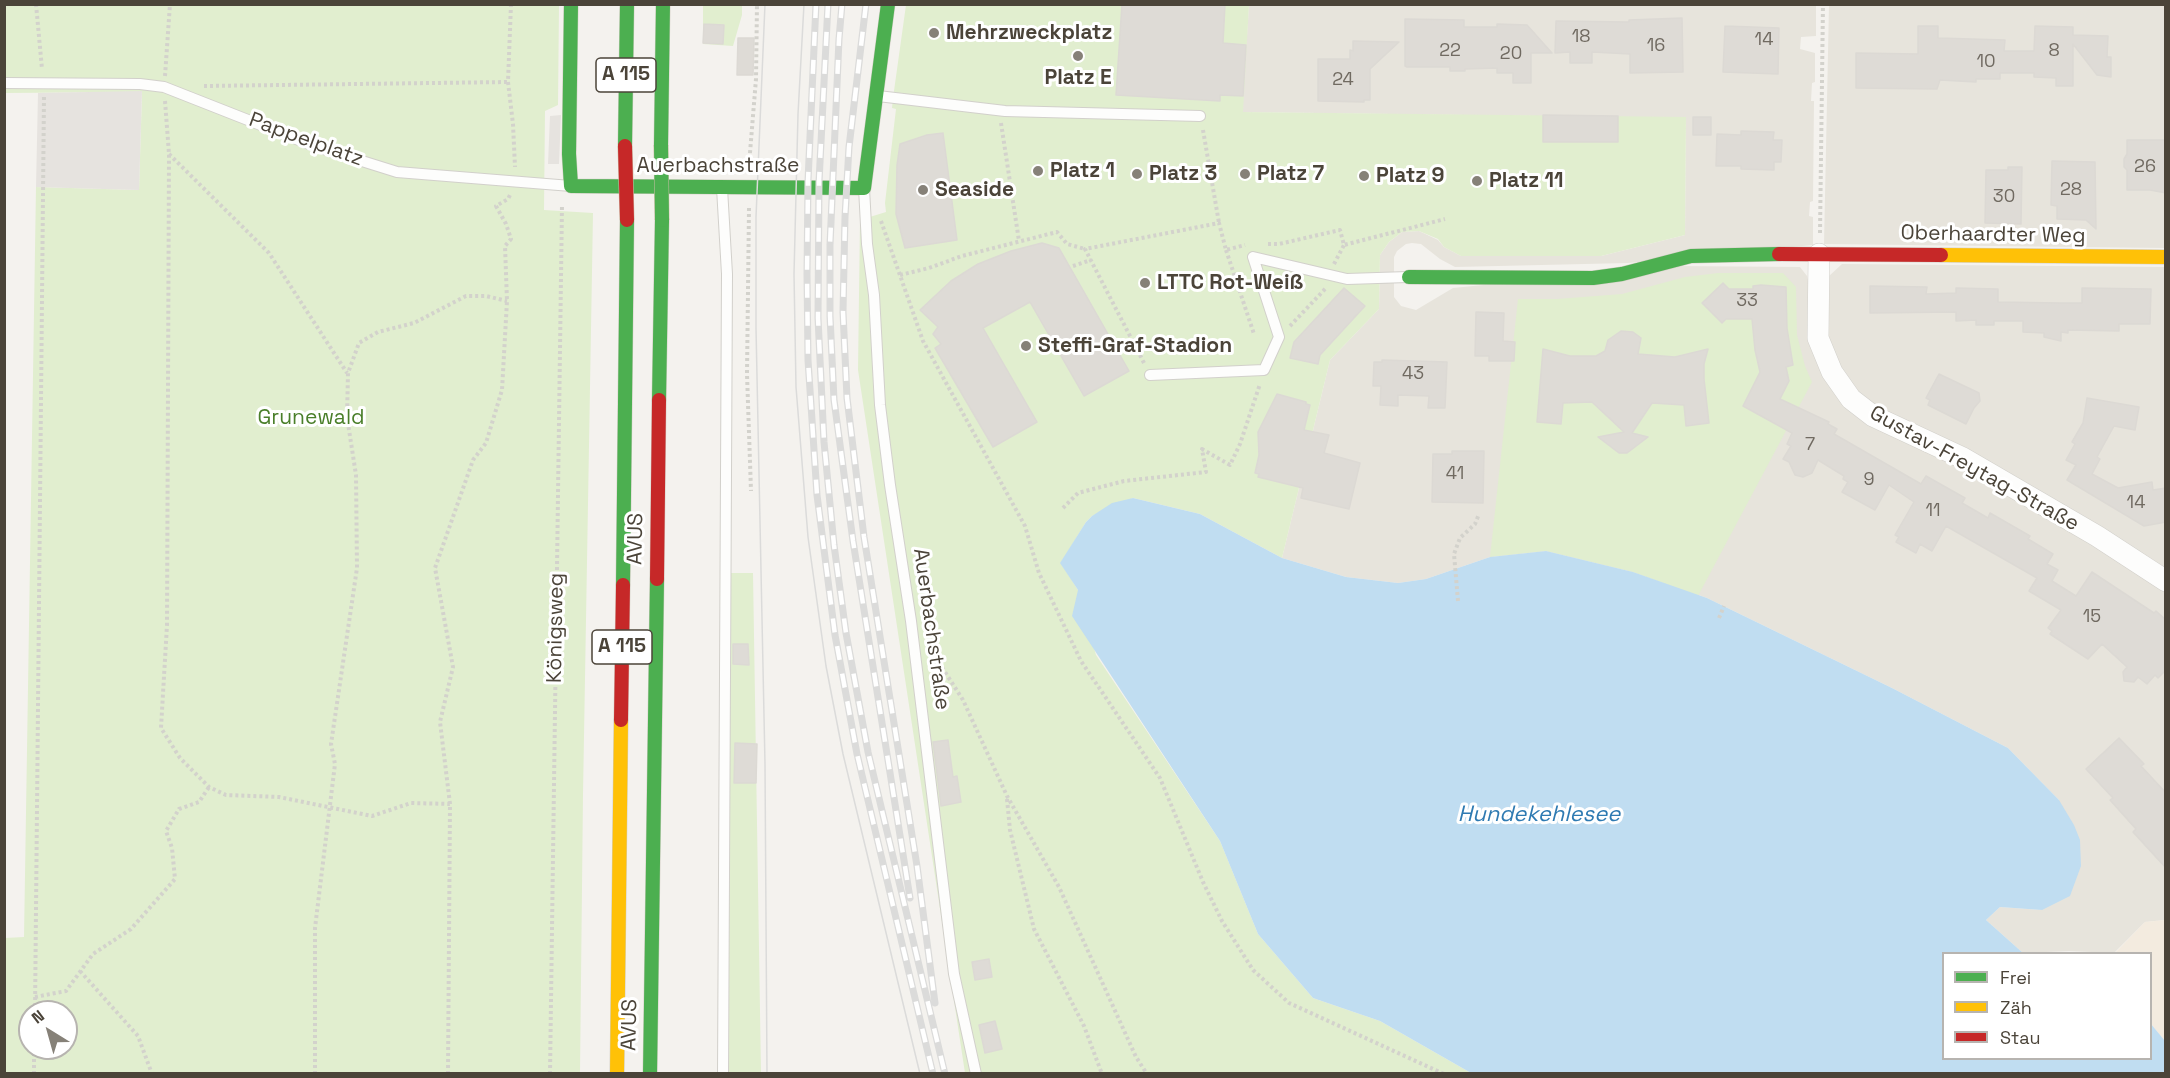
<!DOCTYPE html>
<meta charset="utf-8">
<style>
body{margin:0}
#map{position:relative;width:2170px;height:1078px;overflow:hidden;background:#f4f2ee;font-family:"Space Grotesk",sans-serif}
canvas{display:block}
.frame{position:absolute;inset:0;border:6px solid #4b4439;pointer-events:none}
.legend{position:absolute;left:1942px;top:952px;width:210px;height:108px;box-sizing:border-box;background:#fff;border:2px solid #b7b4b0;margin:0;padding:8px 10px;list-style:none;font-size:18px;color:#4b4439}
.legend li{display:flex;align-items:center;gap:12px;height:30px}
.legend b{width:30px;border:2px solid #b7b4b0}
.north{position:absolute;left:18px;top:1000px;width:60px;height:60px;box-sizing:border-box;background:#fff;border:2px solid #b7b4b0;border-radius:50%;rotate:323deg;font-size:16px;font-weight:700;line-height:24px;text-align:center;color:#4b4439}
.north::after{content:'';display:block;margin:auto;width:21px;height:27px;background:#868178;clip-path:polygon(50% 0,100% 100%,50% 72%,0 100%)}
</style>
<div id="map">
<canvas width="2170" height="1078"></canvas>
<div class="frame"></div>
<ul class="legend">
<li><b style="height:8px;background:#4caf50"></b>Frei</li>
<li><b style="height:8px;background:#ffc107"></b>Zäh</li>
<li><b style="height:8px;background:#c62828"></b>Stau</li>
</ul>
<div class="north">N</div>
</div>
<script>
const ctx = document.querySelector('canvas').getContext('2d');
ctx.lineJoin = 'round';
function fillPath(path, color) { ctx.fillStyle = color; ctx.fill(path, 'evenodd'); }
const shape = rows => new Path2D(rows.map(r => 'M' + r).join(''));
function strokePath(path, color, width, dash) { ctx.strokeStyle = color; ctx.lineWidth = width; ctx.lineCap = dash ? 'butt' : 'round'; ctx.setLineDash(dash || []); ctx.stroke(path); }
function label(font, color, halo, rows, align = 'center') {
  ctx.font = font + ' "Space Grotesk",sans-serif'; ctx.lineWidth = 6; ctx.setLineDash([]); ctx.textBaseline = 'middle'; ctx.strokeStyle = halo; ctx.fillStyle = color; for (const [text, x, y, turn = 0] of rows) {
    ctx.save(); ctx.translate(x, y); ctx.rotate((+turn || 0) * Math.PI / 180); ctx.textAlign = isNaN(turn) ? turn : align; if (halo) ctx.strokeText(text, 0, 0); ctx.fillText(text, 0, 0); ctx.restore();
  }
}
const residential = shape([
 [1249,5,1816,5,1816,36,1801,37,1800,49,1815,53,1815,82,1812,83,1811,101,1814,101,1813,201,1810,202,1809,216,1813,217,1813,245,1628,263,1455,267,1440,259,1421,244,1412,243,1406,244,1397,251,1394,257,1394,297,1401,306,1416,310,1453,288,1676,266,1800,267,1807,276,1810,289,1814,352,1919,446,2022,501,2165,589,2165,920,2145,922,2114,953,2069,951,2023,953,1986,920,2000,907,2042,910,2059,800,2008,748,1892,688,1707,598,1633,572,1546,551,1490,557,1426,579,1398,583,1346,577,1282,558,1330,360,1379,309,1380,255,1389,242,1402,232,1419,231,1438,240,1444,247,1461,256,1601,256,1685,235,1686,118,1242,112],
 [1829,5,2165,5,2165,248,1824,244],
 [1842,264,2165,267,2165,569,1867,401,1844,378,1829,344,1827,328,1828,277]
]);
const commercial = shape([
 [2165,920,2165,1041,2151,1024,2150,954,2114,954,2145,922]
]);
const green = shape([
 [5,5,559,5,558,105,545,111,544,210,593,213,583,794,580,1073,5,1073,5,938,24,937,36,187,139,190,142,92,5,93],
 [30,1012,66,1012,66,1048,30,1048],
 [703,5,742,5,742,15,733,46,703,44],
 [906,5,1249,5,1243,112,1686,117,1685,235,1601,256,1461,256,1444,247,1438,239,1419,231,1402,232,1389,242,1380,255,1379,309,1330,360,1282,558,1200,514,1133,498,1092,516,1086,522,1061,563,1078,590,1096,655,1220,841,1258,934,1313,998,1380,1021,1471,1073,965,1073,858,370,860,220,886,212,885,203,896,109,892,108,893,98],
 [1718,273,1783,273,1796,287,1797,335,1805,366,1812,382,1698,596,1633,572,1546,551,1490,557,1518,299,1557,299,1622,294,1685,277],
 [726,573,753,573,761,1073,727,1073]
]);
const parking = shape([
 [142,91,139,190,36,187,38,93],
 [561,115,559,164,548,164,550,116]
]);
const water = shape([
 [1133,498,1200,514,1282,558,1346,577,1398,583,1426,579,1490,557,1546,551,1633,572,1707,598,1892,688,2008,748,2059,800,2074,825,2080,840,2081,866,2070,896,2042,910,2000,907,1986,920,2023,953,1944,954,1944,1058,2150,1058,2151,1024,2165,1041,2165,1073,1471,1073,1380,1021,1313,998,1258,934,1220,841,1072,616,1078,590,1060,563,1086,522,1092,516,1112,503]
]);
const building = shape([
 [1122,4,1225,4,1223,43,1246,45,1243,96,1220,95,1220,101,1116,95,1122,4],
 [1682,18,1683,72,1630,73,1630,54,1592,52,1592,63,1570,63,1570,52,1555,53,1556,21,1629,22,1629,20,1682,18],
 [1405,19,1464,20,1464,27,1497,27,1497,24,1527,25,1552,53,1531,53,1531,83,1513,83,1513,73,1497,73,1497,68,1465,69,1465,71,1450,71,1450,67,1407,67,1405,66,1405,19],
 [704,24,724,25,723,44,703,43,704,24],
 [1725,26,1779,28,1778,74,1723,72,1725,26],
 [1918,26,1938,26,1938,38,2005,40,2004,51,2034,51,2035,26,2073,27,2073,35,2108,36,2107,57,2111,57,2111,77,2097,75,2073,44,2073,86,2056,86,2056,78,2034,77,2034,73,2000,73,2000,79,1976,79,1976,82,1940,80,1937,89,1856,88,1856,53,1918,54,1918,26],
 [738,38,754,38,753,75,737,75,738,38],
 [1353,41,1399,42,1370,69,1370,100,1364,100,1364,102,1318,101,1318,59,1350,59,1350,50,1353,51,1353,41],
 [1543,115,1618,116,1618,142,1543,142,1543,115],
 [1693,117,1711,117,1711,135,1693,135,1693,117],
 [1741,131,1774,132,1773,140,1782,140,1781,162,1774,162,1774,170,1741,169,1741,166,1716,166,1717,134,1741,135,1741,131],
 [943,133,957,240,905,248,896,214,897,165,900,144,927,135,943,133],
 [2127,140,2166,140,2166,193,2150,190,2127,190,2127,170,2124,167,2124,159,2127,154,2127,140],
 [2052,161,2095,162,2096,229,2086,220,2057,219,2057,206,2051,205,2052,161],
 [2008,167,2022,167,2021,224,1985,223,1986,170,2008,170,2008,167],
 [1042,243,1059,248,1129,371,1084,396,1030,302,983,328,1037,422,993,447,935,348,941,344,933,334,938,327,920,310,951,281,978,264,1011,251,1042,243],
 [1723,283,1729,289,1753,289,1753,286,1761,285,1786,287,1787,328,1793,365,1786,367,1789,381,1780,399,1829,422,1828,424,1837,429,1834,434,1921,484,1926,476,1965,498,1962,503,1988,518,1990,513,2030,536,2028,539,2053,554,2047,564,2058,570,2052,581,2076,596,2092,572,2154,613,2156,611,2166,620,2166,670,2158,678,2155,675,2147,684,2138,677,2134,682,2124,681,2123,672,2127,667,2102,644,2088,659,2050,634,2052,631,2048,628,2061,610,2029,591,2037,578,1946,526,1932,551,1920,544,1916,553,1896,542,1899,537,1895,535,1914,502,1889,485,1875,510,1842,492,1848,482,1843,479,1844,476,1818,460,1812,473,1803,477,1795,475,1789,462,1783,459,1791,446,1787,444,1792,433,1743,406,1760,372,1755,350,1752,319,1726,319,1722,323,1702,303,1723,283],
 [1870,286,1927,287,1926,294,1956,293,1956,288,1998,289,1998,302,2060,303,2082,303,2082,288,2151,289,2150,324,2119,324,2119,331,2068,330,2068,333,2061,332,2061,341,2044,337,2044,333,2023,332,2023,321,1994,321,1994,325,1976,325,1976,320,1956,321,1956,312,1870,313,1870,286],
 [1344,288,1365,306,1320,355,1318,364,1290,358,1294,342,1344,288],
 [1476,312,1504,313,1503,341,1515,342,1514,361,1489,361,1489,356,1475,356,1476,312],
 [1621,331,1633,332,1641,338,1638,354,1675,357,1708,349,1704,364,1704,379,1709,423,1686,426,1684,405,1652,403,1632,433,1648,437,1627,453,1619,453,1598,437,1624,432,1592,402,1563,403,1561,424,1537,422,1543,349,1570,356,1596,356,1605,351,1608,340,1621,331],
 [1382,360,1447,362,1445,408,1428,408,1429,396,1398,395,1398,406,1380,405,1381,386,1373,386,1374,362,1382,362,1382,360],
 [1939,374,1979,393,1980,401,1974,408,1966,424,1928,405,1930,400,1926,398,1939,374],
 [1277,394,1306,402,1306,404,1310,405,1304,430,1329,435,1324,453,1360,463,1349,509,1301,498,1303,488,1258,477,1259,474,1255,473,1259,455,1258,432,1277,394],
 [2087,398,2139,407,2135,430,2114,426,2097,457,2100,459,2092,474,2118,488,2152,482,2153,490,2166,488,2166,522,2144,526,2067,480,2076,465,2066,460,2075,444,2072,442,2083,423,2087,398],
 [1452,451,1484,451,1483,503,1432,502,1433,454,1452,454,1452,451],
 [733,644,748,644,749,665,733,664,733,644],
 [2119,738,2144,764,2141,766,2166,793,2166,868,2133,832,2136,829,2110,800,2113,798,2086,769,2119,738],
 [948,740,953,777,957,776,961,802,941,806,933,742,948,740],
 [735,743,757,744,756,783,734,783,735,743],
 [989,959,992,977,975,980,972,962,989,959],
 [995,1021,1002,1049,985,1053,979,1025,995,1021]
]);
const path = shape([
 [36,4,42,69],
 [511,4,508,82,513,124,515,167],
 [165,76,170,4],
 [204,86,508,82],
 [165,101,169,154,167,625,161,728,180,758,209,787,226,795,279,797,372,816,411,803,450,804],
 [1001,123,1019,241],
 [1203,130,1219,223],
 [169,154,269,253,347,373],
 [749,165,756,79,757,4],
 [749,208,747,374,751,491],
 [881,221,923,341,1025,526,1039,573,1081,661,1160,778,1203,882,1222,921,1253,970,1289,1003,1444,1074],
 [1820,233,1823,4],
 [1268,244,1279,244,1340,230,1344,245,1445,219],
 [1226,250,1254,334],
 [1334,264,1344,245],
 [1073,266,1091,260],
 [900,275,929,268,962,256,1057,232,1067,244,1085,249],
 [1290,326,1326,288],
 [1144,363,1085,249,1219,223,1226,250,1245,245],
 [1063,508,1078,493,1124,481,1206,472,1202,449,1230,465,1240,444,1260,384],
 [1458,601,1454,554,1460,538,1475,524,1479,514],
 [1719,618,1724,606],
 [929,647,963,700,1007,796,1059,887,1136,1057,1147,1074],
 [1007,799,1010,830,1034,929,1084,1026,1102,1074],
 [80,971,138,1036,152,1074],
 [35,997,66,991,93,954,131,929,175,879,172,848,166,831,179,809,199,802,209,787],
 [35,1012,44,95],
 [34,1074,34,1048],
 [315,1074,315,928,335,764,331,744,357,568,356,475,347,417,348,373,359,343,378,332,414,323,466,296,486,296,507,301],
 [448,1074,450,804,440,722,453,667,435,568,473,460,486,443,502,390,507,301,505,246,511,239,506,224,496,206,508,199,510,195],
 [550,1074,562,205]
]);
const lane = shape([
 [4,83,140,84,164,87,314,146,397,172,571,186],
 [878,96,1005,111,1200,116],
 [722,188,727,274,723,1074],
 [864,188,867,244,874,295,880,405,890,485,911,621,954,974,976,1074],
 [1150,375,1264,370,1279,337,1253,257,1347,279,1408,277]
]);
const street = shape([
 [1819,254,1818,338,1832,372,1851,399,1873,416,1963,458,2097,536,2166,581]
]);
const fast = shape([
 [571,4,569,154,571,186,864,188,888,4],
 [661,145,663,4],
 [625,146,627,4],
 [1409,277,1593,278,1622,274,1691,256,1779,254],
 [659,400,662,220],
 [623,585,627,220],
 [650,1074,657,579]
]);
const slow = shape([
 [1941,255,2166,257],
 [617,1074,621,720]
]);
const jam = shape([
 [1779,254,1941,255],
 [657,579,659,400],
 [621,720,623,585]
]);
const tram = shape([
 [765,4,756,217,756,328,765,764,767,1074],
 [804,4,798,114,794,274,796,387,808,537,826,666,843,754,920,1074]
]);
const rail = shape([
 [816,4,808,181,807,274,808,360,817,495,835,635,857,754,933,1074],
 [828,4,819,182,818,318,824,442,834,545,846,633,868,752,945,1074],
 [842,4,839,39,830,245,830,316,834,400,853,541,910,898],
 [866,4,849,147,845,217,843,312,847,398,864,537,917,866,935,1003]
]);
const fastBridge = shape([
 [661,145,662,220]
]);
const jamBridge = shape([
 [625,146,627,220]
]);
const markers = [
 [934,33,6,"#868178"],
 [1078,56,6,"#868178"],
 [1038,171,6,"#868178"],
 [1137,174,6,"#868178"],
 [1245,174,6,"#868178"],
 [1364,176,6,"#868178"],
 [1477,181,6,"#868178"],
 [923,190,6,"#868178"],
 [1145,283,6,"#868178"],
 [1026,346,6,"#868178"]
];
const numberNames = [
 ["18",1581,37],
 ["14",1764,40],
 ["16",1656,46],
 ["22",1450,51],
 ["8",2054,51],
 ["20",1511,54],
 ["10",1986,62],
 ["24",1343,80],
 ["26",2145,167],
 ["28",2071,190],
 ["30",2004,197],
 ["33",1747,301],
 ["43",1413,374],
 ["7",1810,445],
 ["41",1455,474],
 ["9",1869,480],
 ["14",2136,503],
 ["11",1933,511],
 ["15",2092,617]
];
const shields = [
 [626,75,60],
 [622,647,60]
];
const shieldNames = [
 ["A 115",626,75],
 ["A 115",622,647]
];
const poiNames = [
 ["Mehrzweckplatz",946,33],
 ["Platz E",1078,78,"center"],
 ["Platz 1",1050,171],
 ["Platz 3",1149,174],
 ["Platz 7",1257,174],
 ["Platz 9",1376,176],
 ["Platz 11",1489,181],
 ["Seaside",935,190],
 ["LTTC Rot-Weiß",1157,283],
 ["Steffi-Graf-Stadion",1038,346]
];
const streetNames = [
 ["Pappelplatz",306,140,20],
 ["Auerbachstraße",718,166],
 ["Oberhaardter Weg",1993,235,1],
 ["Gustav-Freytag-Straße",1974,469,29],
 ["AVUS",636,539,-89],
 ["Königsweg",556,628,-89],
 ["Auerbachstraße",931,629,82],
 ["AVUS",630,1025,-89]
];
const parkNames = [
 ["Grunewald",311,418]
];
const waterNames = [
 ["Hundekehlesee",1539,815]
];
fillPath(residential, '#e7e4dc');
fillPath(commercial, '#f3ebdf');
fillPath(green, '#e1eecf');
fillPath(parking, '#e6e3df');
fillPath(water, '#c0ddf1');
fillPath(building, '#dedbd6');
strokePath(building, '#dcd9d4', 1.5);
strokePath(lane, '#d2d0cb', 12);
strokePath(street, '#d2d0cb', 22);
strokePath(fast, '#d3cfc5', 15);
strokePath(slow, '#d3cfc5', 15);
strokePath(jam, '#d3cfc5', 15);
strokePath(path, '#d3d2cc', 4, [3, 3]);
strokePath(lane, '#fdfdfc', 10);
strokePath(street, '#fdfdfc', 21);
strokePath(fast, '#4caf50', 14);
strokePath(slow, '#ffc107', 14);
strokePath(jam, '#c62828', 14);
strokePath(tram, '#dbdbda', 1.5);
strokePath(rail, '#dbdbda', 7);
strokePath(rail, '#fff', 4.5, [14]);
strokePath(fastBridge, '#ccbfa9', 15, []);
strokePath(jamBridge, '#ccbfa9', 15, []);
strokePath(fastBridge, '#4caf50', 14);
strokePath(jamBridge, '#c62828', 14);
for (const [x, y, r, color] of markers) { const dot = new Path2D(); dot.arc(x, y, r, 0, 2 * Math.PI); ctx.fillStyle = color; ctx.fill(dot); strokePath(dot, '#fff', 2); }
label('18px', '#706a61', null, numberNames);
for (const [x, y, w] of shields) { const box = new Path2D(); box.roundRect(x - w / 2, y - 17, w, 34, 4.5); ctx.fillStyle = '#fff'; ctx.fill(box); strokePath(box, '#4b4439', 1.5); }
label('bold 20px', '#4b4439', null, shieldNames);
label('bold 21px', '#4b4439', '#fff', poiNames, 'left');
label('21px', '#4b4439', '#fff', streetNames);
label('21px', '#4a7f2a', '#fff', parkNames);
label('italic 22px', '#2e7ab2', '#fff', waterNames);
</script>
